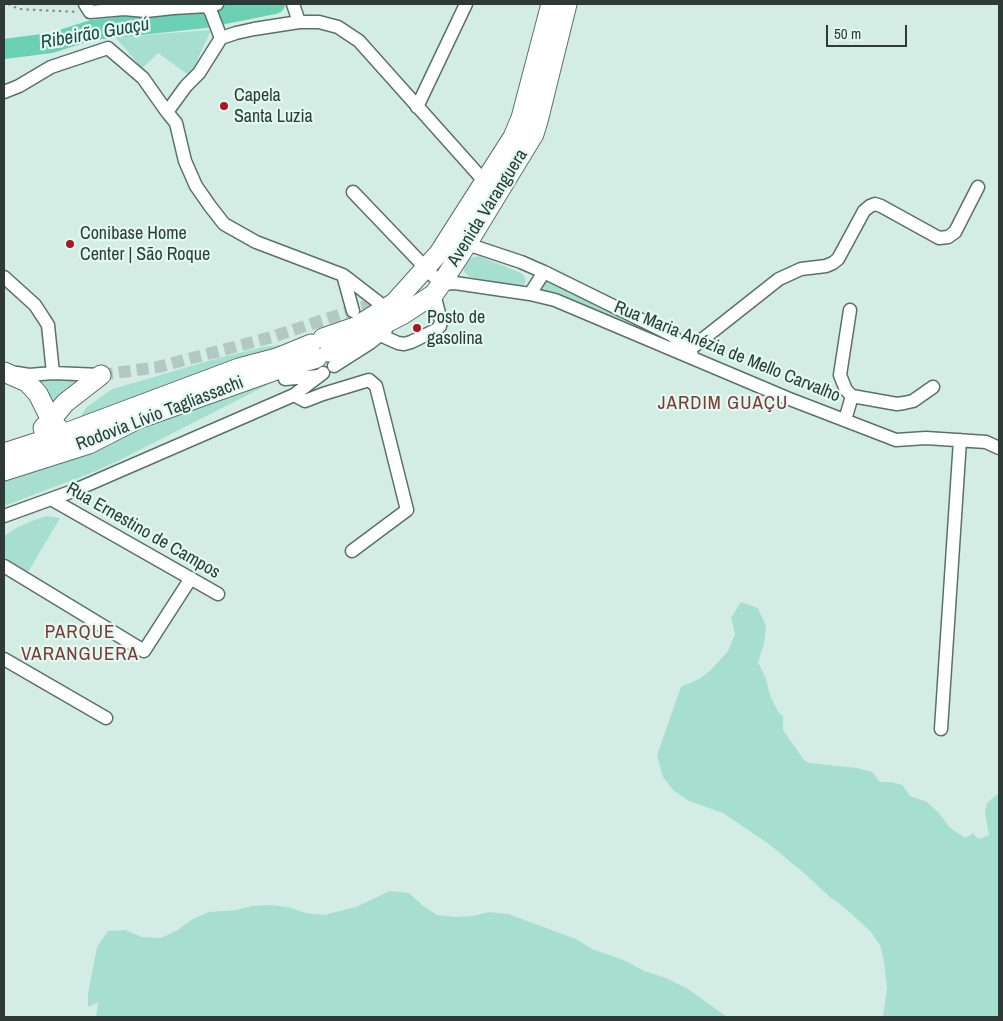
<!DOCTYPE html>
<meta charset="utf-8">
<style>
body{margin:0}
#map{position:relative;width:1003px;height:1021px;overflow:hidden;background:#d3ede4;font-family:"Archivo Narrow",sans-serif}
canvas{display:block}
.frame{position:absolute;inset:0;border:5px solid #2f3a36;pointer-events:none}
.scale{position:absolute;left:826px;top:25px;width:81px;height:22px;box-sizing:border-box;border:2px solid #2f3a36;border-top:0;padding-left:6px;font-size:15px;line-height:18px;white-space:nowrap;color:#2f3a36;-webkit-text-stroke:4px #e1faf2;paint-order:stroke}
</style>
<div id="map">
<canvas width="1003" height="1021"></canvas>
<div class="frame"></div>
<div class="scale">50 m</div>
</div>
<script>
const ctx = document.querySelector('canvas').getContext('2d');
ctx.lineJoin = 'round';
function fillPath(path, color) { ctx.fillStyle = color; ctx.fill(path, 'evenodd'); }
const shape = rows => new Path2D(rows.map(r => 'M' + r).join(''));
function strokePath(path, color, width, dash) { ctx.strokeStyle = color; ctx.lineWidth = width; ctx.lineCap = dash ? 'butt' : 'round'; ctx.setLineDash(dash || []); ctx.stroke(path); }
function label(font, color, halo, rows, align = 'center') {
  ctx.font = font + ' "Archivo Narrow",sans-serif'; ctx.lineWidth = 4.5; ctx.setLineDash([]); ctx.textBaseline = 'middle'; ctx.strokeStyle = halo; ctx.fillStyle = color; for (const [text, x, y, turn = 0] of rows) {
    ctx.save(); ctx.translate(x, y); ctx.rotate((+turn || 0) * Math.PI / 180); ctx.textAlign = isNaN(turn) ? turn : align; if (halo) ctx.strokeText(text, 0, 0); ctx.fillText(text, 0, 0); ctx.restore();
  }
}
const green = shape([
 [211,30,190,76,158,53,142,68,115,37],
 [479,256,521,273,525,277,525,283,522,286,517,286,470,277,465,273,463,269,465,264,471,258],
 [545,278,668,339,667,342,538,290],
 [280,345,284,347,81,420,82,414,87,407,105,394,113,389,215,359,263,347],
 [268,375,278,379,273,382,118,461,91,473,4,506,4,477],
 [30,378,86,380,52,408],
 [46,516,60,518,28,572,4,557,4,536,18,527,32,521],
 [741,602,758,608,766,626,764,644,758,662,766,679,770,695,778,712,783,716,783,730,804,760,809,763,857,768,872,772,880,782,891,782,902,785,910,796,927,802,940,814,949,827,965,838,974,833,975,836,979,839,989,835,985,813,987,803,999,793,999,1017,883,1017,887,988,884,961,880,945,871,932,845,908,830,897,805,874,769,844,723,813,689,801,673,790,663,777,657,755,681,687,699,679,712,669,728,651,735,634,731,618],
 [390,891,409,893,422,905,437,915,456,917,473,916,489,912,508,914,576,939,592,949,626,961,644,971,666,978,688,989,727,1017,96,1017,98,1002,88,1007,88,994,97,947,108,931,125,930,142,937,161,938,178,930,191,920,209,912,236,910,252,906,269,905,288,907,305,913,324,915,356,907]
]);
const river = shape([
 [4,49,51,43,92,30,205,18,275,4]
]);
const minorTunnel = shape([
 [101,375,158,367,272,337,378,302,387,303]
]);
const path = shape([
 [8,4,19,9,77,12]
]);
const minor = shape([
 [85,4,90,12,124,9,146,11,173,8,208,6,217,4],
 [206,4,211,12,221,38],
 [293,4,299,22,254,29,236,33,221,38,199,73,186,86,167,112,176,123,185,161,196,186,210,206,224,224,256,242,343,275,378,302],
 [299,22,319,22,338,27,359,41,485,182],
 [4,92,19,86,51,67,108,48,143,78,167,112],
 [417,107,466,4],
 [353,192,441,284,455,283,530,294,555,300,787,398,896,440,926,438,986,442,999,448],
 [461,240,467,244,521,262,544,272,672,335,692,355],
 [343,275,353,311],
 [4,277,35,305,48,325,53,373],
 [530,294,544,272],
 [850,310,840,375,846,390,852,396],
 [380,335,398,343,404,344,411,342,436,330,440,326,441,321,434,294],
 [684,354,779,279,801,269,826,266,833,263,838,259,864,211,870,206,875,204,881,206,939,238,948,237,955,232,978,187],
 [334,366,370,343,386,330],
 [17,373,29,375,53,373,101,375],
 [285,379,319,376],
 [294,395,305,401,323,394,369,380,376,386,407,510,352,551],
 [845,420,852,396,897,404,904,403,913,401,933,387],
 [51,499,218,594],
 [4,516,73,491,294,395,323,373],
 [4,566,144,651,191,578],
 [4,659,106,718],
 [941,729,960,440]
]);
const highway = shape([
 [323,338,355,327,394,303,439,253,513,137,521,118,551,4],
 [329,352,402,315,434,294,441,284,467,244,534,134,538,121,567,4],
 [4,372,27,382,38,394,51,420,70,441],
 [43,428,51,420,65,403,101,375],
 [4,453,63,434,239,368,277,358,311,344],
 [4,471,89,444,138,419,279,369,317,358]
]);
const markers = [
 [224,106,5,"#ab1725"],
 [70,244,5,"#ab1725"],
 [417,328,5,"#ab1725"]
];
const poiNames = [
 ["Capela",234,96],
 ["Santa Luzia",234,117],
 ["Conibase Home",80,234],
 ["Center | São Roque",80,255],
 ["Posto de",427,318],
 ["gasolina",427,339]
];
const streetNames = [
 ["Avenida Varanguera",488,208,-58],
 ["Rua Maria Anézia de Mello Carvalho",727,352,22],
 ["Rodovia Lívio Tagliassachi",160,414,-21],
 ["Rua Ernestino de Campos",143,531,30]
];
const waterNames = [
 ["Ribeirão Guaçú",95,34,-10]
];
const neighbourhoodNames = [
 ["JARDIM GUAÇU",723,404],
 ["PARQUE",80,633],
 ["VARANGUERA",80,655]
];
fillPath(green, '#a6dfcd');
strokePath(river, '#6cd0b4', 20);
strokePath(minorTunnel, '#b2c9c1', 12, [12, 6]);
strokePath(minor, '#5a7169', 15);
strokePath(highway, '#5a7169', 21);
strokePath(path, '#7a8c85', 2, [2.5, 4]);
strokePath(minor, '#fff', 12);
strokePath(highway, '#fff', 19);
for (const [x, y, r, color] of markers) { const dot = new Path2D(); dot.arc(x, y, r, 0, 2 * Math.PI); ctx.fillStyle = color; ctx.fill(dot); strokePath(dot, '#e1faf2', 2); }
label('18px', '#2f3a36', '#e1faf2', poiNames, 'left');
label('18px', '#2f3a36', '#e1faf2', streetNames);
label('italic 19px', '#1d4a3e', '#e1faf2', waterNames);
ctx.letterSpacing = '1px';
label('19px', '#7f3836', '#e1faf2', neighbourhoodNames);
ctx.letterSpacing = '0px';
</script>
